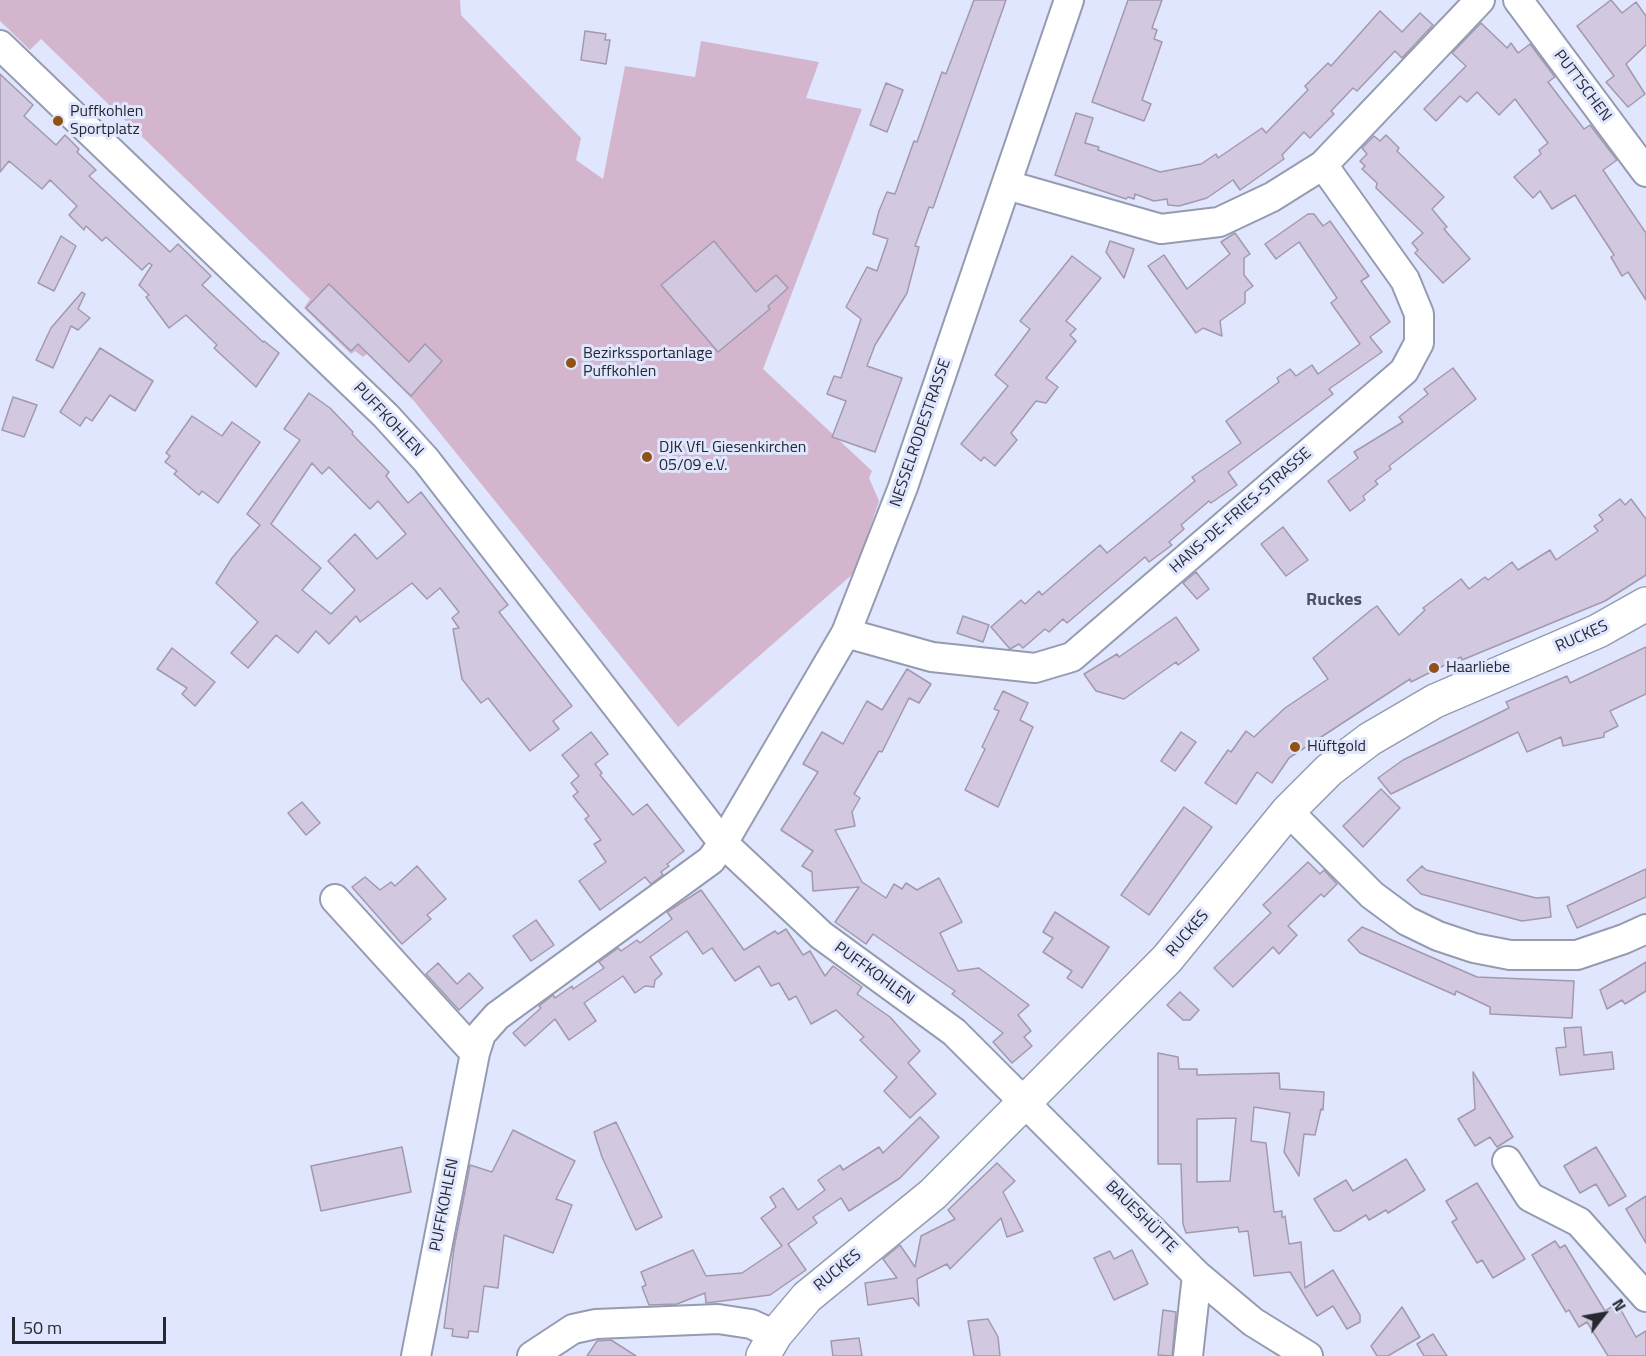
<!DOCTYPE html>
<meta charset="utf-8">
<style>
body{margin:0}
#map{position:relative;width:1646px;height:1356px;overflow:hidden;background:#e0e6fe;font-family:"Titillium Web",sans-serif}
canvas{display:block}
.north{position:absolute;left:1574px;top:1284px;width:60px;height:60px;-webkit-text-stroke:4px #e0e6fe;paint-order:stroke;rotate:59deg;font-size:16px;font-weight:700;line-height:24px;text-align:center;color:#272932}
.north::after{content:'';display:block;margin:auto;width:21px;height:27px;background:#272932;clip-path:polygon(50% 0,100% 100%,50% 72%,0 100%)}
.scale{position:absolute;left:12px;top:1317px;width:154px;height:27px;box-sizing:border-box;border:3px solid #272932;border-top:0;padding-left:8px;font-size:18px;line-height:21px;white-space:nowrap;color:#272932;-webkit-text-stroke:4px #e0e6fe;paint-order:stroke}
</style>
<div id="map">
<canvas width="1646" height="1356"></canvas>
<div class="north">N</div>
<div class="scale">50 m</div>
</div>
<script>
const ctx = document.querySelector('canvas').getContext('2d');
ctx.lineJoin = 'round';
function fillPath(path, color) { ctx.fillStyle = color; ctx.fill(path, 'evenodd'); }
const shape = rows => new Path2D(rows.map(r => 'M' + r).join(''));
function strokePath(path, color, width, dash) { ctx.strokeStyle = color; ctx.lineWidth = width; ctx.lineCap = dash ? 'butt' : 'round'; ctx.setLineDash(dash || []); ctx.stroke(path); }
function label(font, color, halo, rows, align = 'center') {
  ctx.font = font + ' "Titillium Web",sans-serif'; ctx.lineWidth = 6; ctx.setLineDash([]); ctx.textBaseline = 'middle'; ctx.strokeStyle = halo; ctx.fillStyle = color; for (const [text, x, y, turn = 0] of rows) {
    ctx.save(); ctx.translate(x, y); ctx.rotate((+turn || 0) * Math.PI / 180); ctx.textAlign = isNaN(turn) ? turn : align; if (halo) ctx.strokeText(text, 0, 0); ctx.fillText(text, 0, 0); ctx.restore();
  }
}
const green = shape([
 [0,0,460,0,461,15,581,138,576,160,603,179,625,66,695,77,701,41,819,62,806,98,862,109,763,369,872,471,869,478,879,501,855,572,678,727,414,401,367,354,363,357,355,351,351,354,304,308,310,299,41,39,30,50,0,21]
]);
const building = shape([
 [974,0,1006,0,933,208,929,207,915,246,919,247,907,293,875,345,867,366,902,378,875,452,832,437,846,401,827,394,834,376,841,378,861,319,846,307,867,267,877,271,888,239,873,234,879,211,887,192,895,194,914,141,917,142,942,72,946,74,974,0],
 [1128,0,1162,0,1152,28,1157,30,1154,39,1162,42,1142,100,1151,104,1144,121,1092,102,1128,0],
 [1611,0,1622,13,1636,2,1646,16,1646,45,1626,64,1645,94,1628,107,1606,82,1614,76,1577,26,1611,0],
 [1380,11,1402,32,1420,13,1433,25,1402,58,1395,51,1357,91,1353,88,1331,111,1334,114,1310,138,1304,132,1282,155,1284,159,1240,190,1233,180,1207,198,1179,206,1168,205,1167,199,1154,201,1135,194,1134,199,1128,197,1126,199,1055,175,1076,113,1093,118,1085,143,1099,147,1098,150,1160,172,1201,164,1216,154,1218,158,1262,128,1266,133,1308,90,1305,86,1328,63,1331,66,1380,11],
 [1481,23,1507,48,1511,43,1518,53,1530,44,1555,77,1548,82,1584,129,1590,125,1617,160,1603,170,1646,233,1646,300,1628,272,1622,276,1611,257,1614,255,1575,195,1552,209,1540,191,1533,198,1514,177,1541,154,1539,150,1548,143,1515,99,1499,115,1477,92,1467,102,1460,96,1436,121,1424,109,1466,66,1452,53,1481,23],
 [585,31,606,34,605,40,610,40,606,64,581,60,585,31],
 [0,74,33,105,24,116,56,145,65,135,79,149,77,152,96,170,89,176,170,252,178,244,211,276,202,285,263,342,264,341,279,353,256,387,214,348,217,345,186,315,169,328,146,297,149,295,139,285,152,265,149,263,142,270,106,237,102,241,86,226,84,230,69,215,77,206,50,180,42,189,9,161,0,172,0,74],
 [886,83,903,90,887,132,870,125,886,83],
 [1386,135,1399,148,1397,151,1444,197,1432,209,1447,227,1444,229,1470,259,1443,283,1415,253,1418,250,1412,243,1423,233,1376,188,1377,183,1362,169,1365,166,1360,161,1367,154,1362,148,1374,136,1380,141,1386,135],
 [1308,214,1314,214,1323,226,1330,221,1369,276,1361,281,1390,322,1370,337,1382,352,1329,389,1333,394,1228,472,1237,485,1211,503,1209,501,1181,525,1184,529,1169,542,1172,545,1149,562,1145,557,1067,623,1063,619,1049,632,1045,629,1023,648,1019,644,1010,649,991,627,1021,600,1025,604,1039,591,1042,595,1100,545,1107,553,1195,481,1192,477,1241,443,1226,421,1279,382,1277,378,1290,369,1296,376,1312,365,1318,374,1360,344,1331,303,1337,298,1299,242,1276,259,1265,244,1308,214],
 [1235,233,1250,254,1244,258,1244,275,1253,286,1245,292,1245,303,1220,321,1222,336,1203,328,1196,333,1148,266,1164,255,1187,289,1230,254,1221,242,1235,233],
 [61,236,76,246,54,291,38,283,61,236],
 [714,241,756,292,776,275,788,288,768,306,770,309,718,352,661,285,714,241],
 [1110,241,1134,249,1124,278,1106,252,1110,241],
 [1072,256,1101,278,1066,321,1076,329,1070,335,1076,341,1046,378,1058,387,1046,403,1036,401,1011,433,1017,440,995,466,984,457,981,461,961,444,1008,386,995,375,1030,329,1020,321,1072,256],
 [329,284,409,362,425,344,442,361,411,396,358,344,351,351,306,308,329,284],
 [82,292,85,294,78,309,90,318,78,330,71,326,53,368,36,360,51,328,82,292],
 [100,348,153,381,135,411,110,395,92,421,86,417,80,426,60,412,100,348],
 [1453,368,1476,399,1389,466,1391,469,1375,481,1378,484,1363,496,1365,500,1350,511,1328,481,1358,458,1354,452,1403,422,1399,417,1428,394,1424,389,1453,368],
 [309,393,330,408,353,432,352,434,389,472,386,476,408,503,421,492,508,605,499,612,572,706,553,721,559,729,530,751,488,698,481,703,462,679,453,629,459,628,452,618,459,612,440,588,427,599,412,583,360,622,356,616,329,644,316,631,298,653,276,635,248,668,231,653,258,622,216,583,232,558,260,525,247,514,300,440,284,429,309,393],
 [312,463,322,474,329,467,370,509,378,501,406,534,377,559,355,534,328,561,355,590,331,614,302,590,321,568,271,524,312,463],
 [13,397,37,405,24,437,2,430,13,397],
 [192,416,222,436,232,422,260,442,218,503,202,491,199,495,174,474,177,471,165,462,170,456,166,453,192,416],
 [1620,499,1625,505,1631,499,1646,519,1646,575,1605,601,1462,660,1461,657,1411,682,1410,679,1289,758,1272,783,1257,772,1236,804,1205,783,1228,750,1231,752,1246,731,1254,737,1285,708,1328,679,1313,658,1371,610,1377,606,1399,635,1425,610,1423,608,1461,579,1469,589,1485,577,1488,580,1512,562,1518,570,1550,550,1556,560,1598,531,1594,526,1603,520,1599,515,1620,499],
 [1283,527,1308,560,1286,576,1261,544,1283,527],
 [1196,572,1209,589,1197,599,1183,583,1196,572],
 [963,616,989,625,983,642,957,633,963,616],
 [1176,617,1199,650,1178,665,1176,662,1124,699,1096,691,1084,674,1117,654,1119,657,1176,617],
 [1646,647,1646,694,1610,711,1618,726,1604,733,1604,737,1563,746,1561,737,1527,752,1518,732,1391,794,1378,778,1403,760,1509,708,1506,702,1567,676,1570,683,1646,647],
 [172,648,215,682,195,706,182,694,187,688,157,669,172,648],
 [907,669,931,684,919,703,909,698,882,752,879,751,854,794,860,798,852,812,855,826,835,830,862,882,886,898,894,884,902,889,906,883,917,890,939,878,962,922,940,933,958,971,979,968,1029,1005,1018,1015,1031,1031,1024,1037,1032,1046,1012,1063,993,1042,1003,1033,952,994,955,991,873,934,866,944,835,922,859,887,813,891,812,872,802,866,813,851,781,830,818,772,803,764,822,732,843,744,867,701,882,710,907,669],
 [1003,691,1028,703,1020,720,1033,727,998,807,965,790,985,749,982,747,999,711,994,709,1003,691],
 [591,732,608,754,595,764,602,773,600,775,633,815,647,804,684,851,667,864,669,866,661,872,663,875,651,884,645,877,600,910,579,881,606,862,594,844,601,840,585,819,589,816,573,796,578,792,571,783,579,776,562,755,591,732],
 [1181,732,1196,742,1175,771,1161,761,1181,732],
 [1381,789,1400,808,1363,847,1343,826,1381,789],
 [302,802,320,823,306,835,288,813,302,802],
 [1184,807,1212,827,1149,915,1121,895,1184,807],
 [1308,862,1320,874,1324,870,1337,884,1324,897,1321,894,1288,926,1297,935,1279,954,1273,947,1233,987,1214,968,1271,913,1263,905,1308,862],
 [417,866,446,899,427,915,431,919,402,944,352,887,365,877,380,890,391,882,395,886,417,866],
 [1422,866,1426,870,1536,898,1549,897,1551,917,1522,921,1421,894,1407,880,1422,866],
 [1646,869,1646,897,1577,928,1567,906,1646,869],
 [701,890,744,950,775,931,778,934,786,929,803,955,810,951,825,976,833,966,862,987,857,994,890,1017,920,1051,908,1063,936,1094,910,1118,884,1091,897,1077,860,1040,864,1037,836,1010,811,1024,796,996,789,1000,779,983,771,986,759,966,735,981,712,948,703,954,687,931,650,957,662,974,655,980,654,987,645,986,635,993,623,976,584,1003,596,1021,569,1040,555,1019,525,1046,513,1033,541,1008,539,1006,553,995,555,998,572,986,573,989,604,968,599,962,618,948,621,951,637,940,640,943,672,919,667,912,701,890],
 [1055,912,1109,947,1082,988,1067,978,1072,971,1043,952,1053,938,1043,932,1055,912],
 [536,920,554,945,531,961,513,936,536,920],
 [1362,927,1477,977,1574,981,1572,1018,1490,1014,1490,1007,1456,991,1455,995,1360,953,1348,940,1362,927],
 [1646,962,1646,991,1625,1004,1622,1000,1607,1009,1600,990,1646,962],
 [438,963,457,984,469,973,483,988,459,1010,426,974,438,963],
 [1180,992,1199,1010,1190,1020,1183,1020,1167,1005,1180,992],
 [1581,1027,1584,1055,1612,1052,1614,1069,1560,1075,1556,1048,1566,1047,1564,1028,1581,1027],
 [1158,1053,1178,1057,1179,1069,1197,1069,1197,1075,1279,1073,1280,1089,1324,1092,1323,1110,1321,1109,1315,1135,1304,1134,1299,1176,1284,1152,1290,1113,1254,1107,1251,1141,1266,1143,1274,1212,1282,1211,1282,1218,1285,1216,1289,1244,1301,1242,1305,1288,1333,1270,1360,1315,1360,1322,1347,1329,1333,1306,1317,1316,1290,1272,1254,1276,1248,1231,1239,1232,1238,1227,1186,1233,1183,1224,1181,1164,1158,1164,1158,1053],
 [1236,1118,1230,1181,1197,1182,1197,1119,1236,1118],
 [1473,1072,1513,1137,1497,1147,1490,1137,1475,1146,1458,1119,1475,1109,1473,1072],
 [920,1117,939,1137,900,1178,849,1211,841,1198,813,1217,817,1223,788,1244,806,1270,770,1295,706,1303,705,1293,677,1304,649,1305,642,1287,646,1285,641,1272,693,1250,706,1276,742,1273,782,1246,761,1218,776,1207,770,1197,783,1188,798,1210,825,1190,818,1180,840,1165,843,1170,879,1147,883,1153,920,1117],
 [616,1122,662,1217,636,1230,602,1157,594,1132,616,1122],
 [513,1130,575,1161,556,1199,572,1205,553,1253,504,1235,498,1288,484,1286,478,1332,469,1331,468,1338,452,1336,453,1329,444,1328,454,1248,470,1165,492,1172,513,1130],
 [402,1147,411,1192,321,1211,311,1166,402,1147],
 [1596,1147,1626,1196,1609,1206,1596,1184,1580,1193,1564,1166,1596,1147],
 [1406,1159,1425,1190,1388,1213,1386,1210,1369,1220,1366,1215,1340,1231,1334,1231,1314,1199,1346,1180,1353,1191,1406,1159],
 [997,1163,1015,1181,1003,1192,1023,1231,1007,1237,1001,1218,950,1269,947,1264,917,1279,919,1306,913,1298,868,1305,865,1283,897,1278,883,1259,900,1245,915,1267,921,1236,955,1219,948,1210,997,1163],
 [1477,1183,1525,1259,1493,1278,1482,1260,1477,1263,1452,1222,1457,1219,1446,1201,1477,1183],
 [1646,1196,1646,1243,1626,1209,1646,1196],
 [1555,1241,1560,1248,1565,1245,1605,1311,1617,1303,1636,1337,1646,1331,1646,1356,1608,1356,1587,1322,1579,1327,1569,1310,1566,1312,1532,1255,1555,1241],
 [1132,1250,1148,1284,1114,1300,1094,1258,1110,1251,1114,1259,1132,1250],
 [1402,1307,1420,1337,1388,1356,1377,1356,1371,1346,1402,1307],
 [1163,1310,1176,1312,1172,1356,1158,1355,1163,1310],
 [988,1319,998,1337,1000,1356,974,1356,968,1321,988,1319],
 [1433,1334,1447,1356,1424,1356,1417,1344,1433,1334],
 [859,1338,862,1356,833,1356,831,1341,859,1338],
 [611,1340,636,1356,587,1356,597,1341,611,1340]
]);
const minor = shape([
 [1518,0,1646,172],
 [0,45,386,416,426,460,723,843,821,935,954,1032,1197,1275,1188,1356],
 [1007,185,1161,229,1219,222,1272,197,1323,165,1480,0],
 [846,633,932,657,1035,668,1072,657,1404,371,1419,343,1419,314,1405,280,1323,165],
 [1288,811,1372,895,1407,921,1438,936,1474,948,1510,955,1577,955,1624,939,1646,929],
 [335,899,475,1053],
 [1507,1161,1530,1197,1579,1222,1646,1297],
 [1197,1275,1253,1322,1308,1356],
 [416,1356,475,1053,481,1034,497,1016,711,860,723,843,846,633,903,487,1069,0],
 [532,1356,573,1329,596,1324,718,1319,751,1324,775,1335]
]);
const major = shape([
 [763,1356,775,1335,807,1297,933,1194,1167,959,1288,811,1329,770,1370,739,1435,701,1598,631,1646,604]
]);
const markers = [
 [58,121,6,"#905217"],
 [571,363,6,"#905217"],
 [647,457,6,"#905217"],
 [1434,668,6,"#905217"],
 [1295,747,6,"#905217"]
];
const streetNames = [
 ["PUTTSCHEN",1582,86,53],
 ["PUFFKOHLEN",388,420,47],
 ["NESSELRODESTRASSE",921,433,-71],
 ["HANS-DE-FRIES-STRASSE",1241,511,-41],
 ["RUCKES",1582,637,-24],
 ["RUCKES",1188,934,-49],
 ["PUFFKOHLEN",874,974,36],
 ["PUFFKOHLEN",445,1205,-79],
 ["BAUESHÜTTE",1141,1217,45],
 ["RUCKES",838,1271,-39]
];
const poiNames = [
 ["Puffkohlen",70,112],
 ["Sportplatz",70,130],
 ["Bezirkssportanlage",583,354],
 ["Puffkohlen",583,372],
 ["DJK VfL Giesenkirchen",659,448],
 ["05/09 e.V.",659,466],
 ["Haarliebe",1446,668],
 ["Hüftgold",1307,747]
];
const neighbourhoodNames = [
 ["Ruckes",1334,601]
];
fillPath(green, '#d3b6ce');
fillPath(building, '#d2c9e0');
strokePath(building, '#a299af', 1.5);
strokePath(minor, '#959bb1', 32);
strokePath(major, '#959bb1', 36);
strokePath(minor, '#fff', 28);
strokePath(major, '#fff', 33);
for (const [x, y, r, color] of markers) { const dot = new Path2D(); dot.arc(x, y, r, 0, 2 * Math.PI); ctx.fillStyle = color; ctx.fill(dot); strokePath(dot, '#e0e6fe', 2); }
label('16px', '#272932', '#e0e6fe', streetNames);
label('16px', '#272932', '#e0e6fe', poiNames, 'left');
label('bold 18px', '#4d5265', '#e0e6fe', neighbourhoodNames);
</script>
